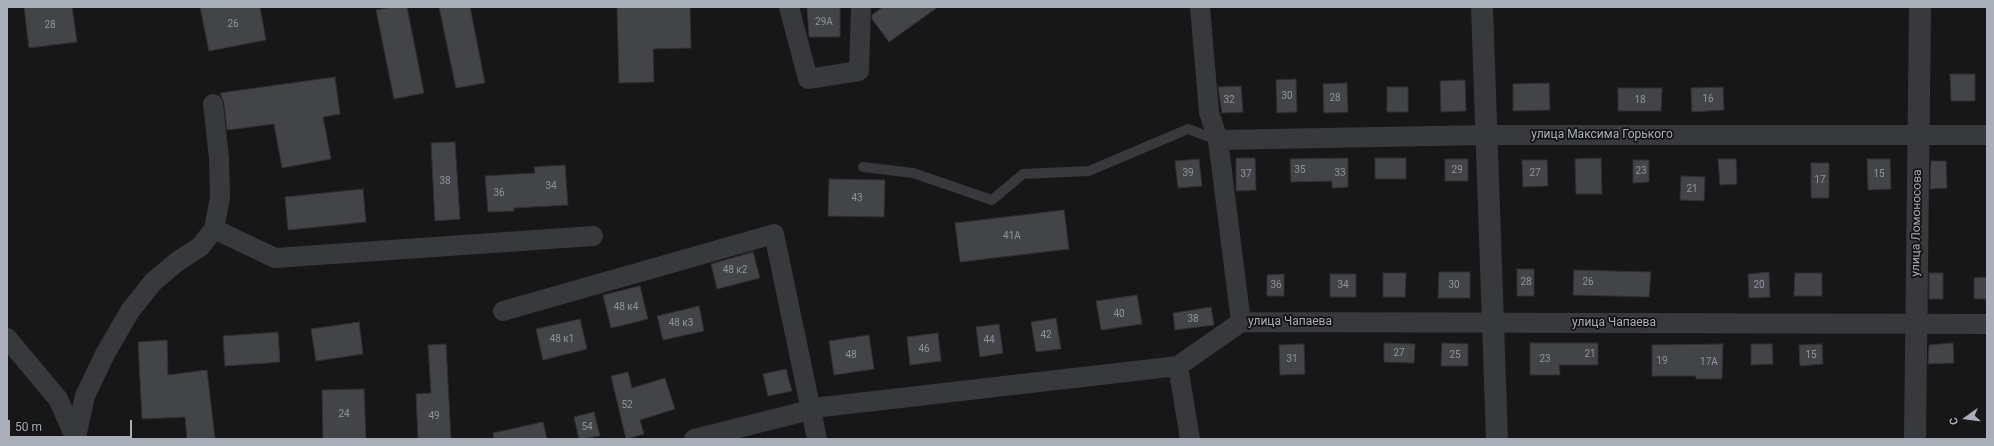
<!DOCTYPE html>
<meta charset="utf-8">
<style>
body{margin:0}
#map{position:relative;width:1994px;height:446px;overflow:hidden;background:#171718;font-family:Roboto,sans-serif}
canvas{display:block}
.frame{position:absolute;inset:0;border:8px solid #a9aeb8;pointer-events:none}
.north{position:absolute;left:1946px;top:398px;width:40px;height:40px;-webkit-text-stroke:3px #121213;paint-order:stroke;rotate:256deg;font-size:11px;font-weight:700;line-height:16px;text-align:center;color:#a9aeb8}
.north::after{content:'';display:block;margin:auto;width:14px;height:18px;background:#a9aeb8;clip-path:polygon(50% 0,100% 100%,50% 72%,0 100%)}
.scale{position:absolute;left:8px;top:420px;width:124px;height:18px;box-sizing:border-box;border:2px solid #a9aeb8;border-top:0;padding-left:5px;font-size:12px;line-height:14px;white-space:nowrap;color:#a9aeb8;-webkit-text-stroke:3px #121213;paint-order:stroke}
</style>
<div id="map">
<canvas width="1994" height="446"></canvas>
<div class="frame"></div>
<div class="north">С</div>
<div class="scale">50 m</div>
</div>
<script>
const ctx = document.querySelector('canvas').getContext('2d');
ctx.lineJoin = 'round';
function fillPath(path, color) { ctx.fillStyle = color; ctx.fill(path, 'evenodd'); }
const shape = rows => new Path2D(rows.map(r => 'M' + r).join(''));
function strokePath(path, color, width, dash) { ctx.strokeStyle = color; ctx.lineWidth = width; ctx.lineCap = dash ? 'butt' : 'round'; ctx.setLineDash(dash || []); ctx.stroke(path); }
function label(font, color, halo, rows, align = 'center') {
  ctx.font = font + ' Roboto,sans-serif'; ctx.lineWidth = 3.5; ctx.setLineDash([]); ctx.textBaseline = 'middle'; ctx.strokeStyle = halo; ctx.fillStyle = color; for (const [text, x, y, turn = 0] of rows) {
    ctx.save(); ctx.translate(x, y); ctx.rotate((+turn || 0) * Math.PI / 180); ctx.textAlign = isNaN(turn) ? turn : align; if (halo) ctx.strokeText(text, 0, 0); ctx.fillText(text, 0, 0); ctx.restore();
  }
}
const building = shape([
 [24,7,72,7,77,42,29,48,24,7],
 [200,7,260,7,266,40,209,51,200,7],
 [392,7,407,7,424,93,394,99,376,10,392,7],
 [439,7,470,7,485,83,456,88,439,7],
 [617,7,690,7,691,48,653,49,654,82,619,83,617,7],
 [807,7,840,7,840,37,809,37,807,7],
 [883,7,938,7,889,42,872,19,872,15,883,7],
 [1950,74,1975,74,1975,101,1951,101,1950,74],
 [335,77,340,114,323,117,331,159,282,168,274,124,227,130,224,103,220,93,335,77],
 [1296,79,1297,112,1277,113,1276,80,1296,79],
 [1465,80,1466,111,1441,112,1440,81,1465,80],
 [1347,83,1348,112,1324,113,1323,84,1347,83],
 [1549,83,1550,110,1513,111,1513,84,1549,83],
 [1241,86,1243,112,1222,113,1218,87,1241,86],
 [1387,87,1408,87,1408,112,1387,112,1387,87],
 [1723,87,1724,110,1692,112,1691,88,1723,87],
 [1618,88,1662,88,1661,111,1618,111,1618,88],
 [455,142,460,219,435,221,431,143,455,142],
 [1236,158,1255,158,1256,190,1236,191,1236,158],
 [1348,158,1348,187,1332,188,1332,181,1291,182,1290,159,1348,158],
 [1375,158,1406,158,1406,179,1375,179,1375,158],
 [1601,158,1602,194,1576,194,1575,159,1601,158],
 [1199,159,1202,186,1178,188,1175,161,1199,159],
 [1445,159,1468,159,1468,181,1445,181,1445,159],
 [1718,159,1736,159,1737,184,1720,185,1718,159],
 [1867,159,1890,159,1891,189,1868,190,1867,159],
 [1522,160,1547,160,1548,186,1523,187,1522,160],
 [1633,160,1649,160,1649,182,1633,183,1633,160],
 [1931,161,1946,161,1947,188,1930,189,1931,161],
 [1811,163,1829,163,1829,198,1811,198,1811,163],
 [565,165,568,205,514,208,514,211,488,212,485,176,535,173,534,167,565,165],
 [1681,176,1705,177,1704,201,1680,200,1681,176],
 [829,179,885,180,884,217,828,216,829,179],
 [363,189,366,222,288,230,285,197,363,189],
 [1064,210,1069,249,960,262,955,223,1064,210],
 [753,252,760,278,717,289,711,264,753,252],
 [1517,269,1534,269,1534,296,1517,296,1517,269],
 [1574,270,1651,272,1649,297,1573,295,1574,270],
 [1439,272,1470,272,1470,298,1438,298,1439,272],
 [1769,272,1770,297,1749,298,1748,274,1769,272],
 [1383,273,1406,273,1405,297,1383,297,1383,273],
 [1795,273,1822,273,1822,296,1794,296,1795,273],
 [1929,273,1943,273,1943,299,1929,299,1929,273],
 [1284,274,1284,296,1267,296,1267,275,1284,274],
 [1330,274,1356,274,1356,297,1330,297,1330,274],
 [1987,277,1987,299,1974,299,1974,278,1987,277],
 [640,286,648,319,611,328,603,295,640,286],
 [1137,295,1142,324,1101,330,1096,301,1137,295],
 [699,306,704,331,663,340,657,316,699,306],
 [1211,307,1214,325,1175,330,1173,313,1211,307],
 [1056,318,1061,349,1036,352,1031,322,1056,318],
 [580,319,587,349,543,360,536,329,580,319],
 [359,322,363,354,316,361,311,329,359,322],
 [999,324,1003,353,980,357,976,327,999,324],
 [278,332,280,362,225,366,223,336,278,332],
 [938,333,941,361,910,365,907,337,938,333],
 [869,335,874,369,834,375,829,341,869,335],
 [167,340,168,375,207,370,215,439,187,439,185,417,142,419,138,342,167,340],
 [1384,343,1415,344,1414,363,1384,362,1384,343],
 [1442,343,1468,344,1468,366,1441,366,1442,343],
 [1530,343,1598,343,1598,365,1559,365,1560,375,1530,375,1530,343],
 [1953,343,1954,363,1928,364,1929,345,1953,343],
 [446,344,451,439,418,439,416,394,431,393,428,345,446,344],
 [1304,344,1305,374,1280,375,1279,345,1304,344],
 [1723,344,1722,379,1696,379,1696,376,1652,376,1652,345,1723,344],
 [1751,344,1772,344,1773,364,1751,365,1751,344],
 [1822,344,1823,364,1800,366,1799,345,1822,344],
 [786,369,792,391,768,396,763,374,786,369],
 [628,372,632,388,665,378,675,409,640,420,644,434,626,439,611,376,628,372],
 [364,389,366,439,323,439,322,390,364,389],
 [594,412,600,436,579,439,574,417,594,412],
 [543,422,547,439,494,439,493,433,543,422]
]);
const service = shape([
 [863,167,913,173,992,200,1023,174,1089,171,1188,129,1218,140]
]);
const minor = shape([
 [789,7,808,79,859,71,861,7],
 [1200,7,1209,112,1218,140,1241,322],
 [1218,140,1486,135,1987,135],
 [214,229,275,258,593,236],
 [503,311,774,234,817,439],
 [1241,322,1987,324],
 [7,338,58,399,76,439],
 [76,437,85,396,105,354,130,311,153,282,178,261,200,247,214,229,220,198,219,158,213,104],
 [694,439,822,407,1178,366],
 [1190,439,1178,366,1241,322]
]);
const tertiary = shape([
 [1482,7,1497,439],
 [1915,439,1920,7]
]);
const numberNames = [
 ["29А",824,22],
 ["26",233,24],
 ["28",50,25],
 ["30",1287,96],
 ["28",1335,98],
 ["16",1708,99],
 ["32",1229,100],
 ["18",1640,100],
 ["35",1300,170],
 ["29",1457,170],
 ["23",1641,171],
 ["39",1188,173],
 ["33",1340,173],
 ["27",1535,173],
 ["37",1246,174],
 ["15",1879,174],
 ["17",1820,180],
 ["38",445,181],
 ["34",551,186],
 ["21",1692,189],
 ["36",499,193],
 ["43",857,198],
 ["41А",1012,236],
 ["48 к2",735,270],
 ["28",1526,282],
 ["26",1588,282],
 ["36",1276,285],
 ["34",1343,285],
 ["30",1454,285],
 ["20",1759,285],
 ["48 к4",626,307],
 ["40",1119,314],
 ["38",1193,319],
 ["48 к3",681,323],
 ["42",1046,335],
 ["48 к1",562,339],
 ["44",989,340],
 ["46",924,349],
 ["27",1399,353],
 ["21",1590,354],
 ["48",851,355],
 ["25",1455,355],
 ["15",1811,355],
 ["31",1292,359],
 ["23",1545,359],
 ["19",1662,361],
 ["17А",1709,362],
 ["52",627,405],
 ["24",344,414],
 ["49",434,416],
 ["54",587,427]
];
const streetNames = [
 ["улица Максима Горького",1602,135],
 ["улица Ломоносова",1917,223,-89],
 ["улица Чапаева",1290,322],
 ["улица Чапаева",1614,323]
];
fillPath(building, '#434448');
strokePath(building, '#313134', 1);
strokePath(service, '#38393d', 10);
strokePath(minor, '#38393d', 20);
strokePath(tertiary, '#38393d', 22);
label('10px', '#90949c', null, numberNames);
label('12px', '#a9aeb8', '#121213', streetNames);
</script>
